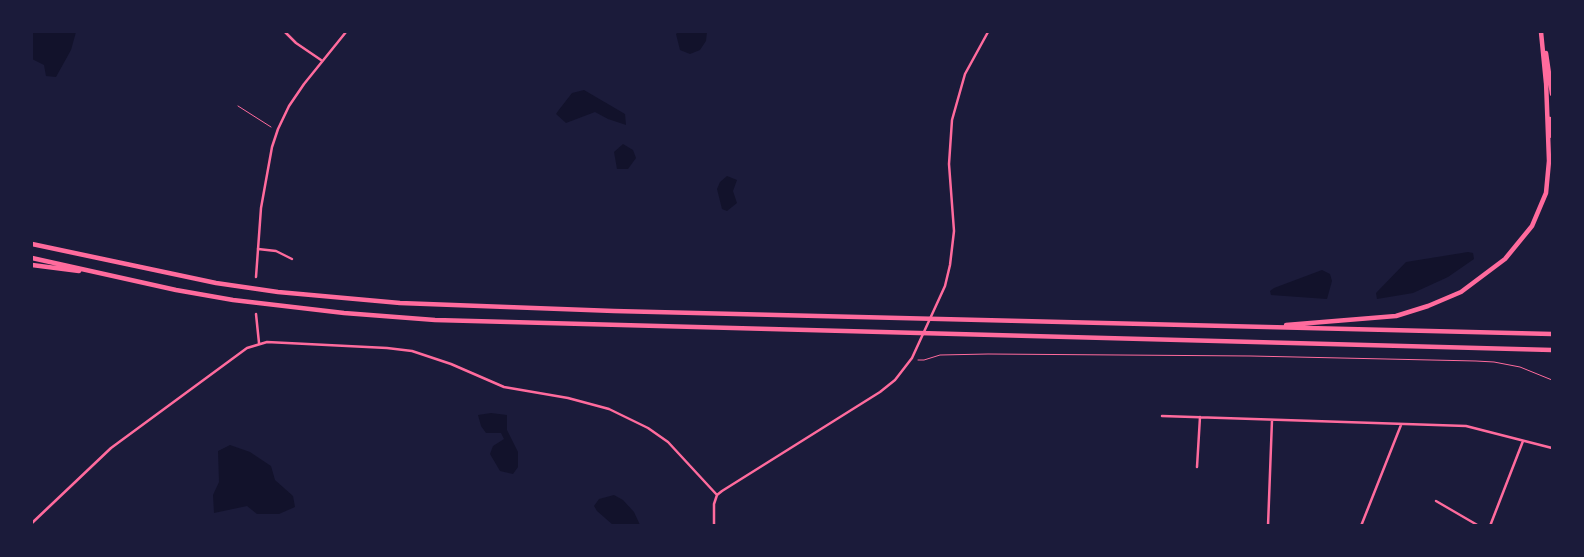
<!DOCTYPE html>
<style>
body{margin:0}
#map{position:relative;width:1584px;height:557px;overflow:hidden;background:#1b1b3a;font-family:"Open Sans",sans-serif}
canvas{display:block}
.frame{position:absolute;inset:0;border:33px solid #1b1b3a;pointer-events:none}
</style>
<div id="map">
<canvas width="1584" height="557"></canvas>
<div class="frame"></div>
</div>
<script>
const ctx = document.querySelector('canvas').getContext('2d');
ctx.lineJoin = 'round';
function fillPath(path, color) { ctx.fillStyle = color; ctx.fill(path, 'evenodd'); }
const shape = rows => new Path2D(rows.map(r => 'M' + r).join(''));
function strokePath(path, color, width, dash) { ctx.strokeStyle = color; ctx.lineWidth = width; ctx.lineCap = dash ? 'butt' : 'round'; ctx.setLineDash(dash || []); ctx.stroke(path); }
const water = shape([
 [32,32,76,32,71,50,56,77,46,76,44,65,32,59],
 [678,32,707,32,706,41,700,50,690,54,680,50,676,34],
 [584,90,625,114,626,125,608,119,595,112,566,123,556,114,558,111,572,93],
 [623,144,633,150,636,158,628,169,617,169,614,152],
 [727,176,737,180,733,191,737,203,727,211,722,209,717,189,720,182],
 [1468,252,1473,253,1474,259,1448,277,1413,293,1377,299,1376,293,1406,262],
 [1322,270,1330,274,1332,281,1327,299,1271,295,1270,291,1274,288],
 [491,413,507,415,507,430,518,452,518,467,513,474,500,471,490,454,493,446,504,439,501,433,486,433,481,426,478,415],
 [230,445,250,452,271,466,275,480,293,496,295,507,279,514,257,514,247,506,214,513,213,495,219,482,218,451],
 [614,495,623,500,634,512,640,525,613,525,597,511,594,506,599,499]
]);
const path = shape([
 [238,106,271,127],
 [918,360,924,360,940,355,988,354,1251,356,1476,361,1494,362,1520,367,1552,380]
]);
const minor = shape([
 [285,32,296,43,321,60],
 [258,249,276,251,292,259],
 [1162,416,1466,426,1552,448],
 [1197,467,1200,417],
 [1436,501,1479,526],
 [1268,526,1272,420],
 [1361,526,1401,425],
 [1490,526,1523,441]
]);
const tertiary = shape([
 [256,277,261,208,272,147,278,129,289,106,304,84,346,32],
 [256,314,259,343],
 [32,523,111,448,247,348,267,342,387,348,412,351,451,364,504,387,568,398,609,409,648,428,668,442,717,495],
 [714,526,714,504,717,495,722,491,880,392,895,380,912,358,945,286,950,265,954,231,949,164,952,120,965,74,988,32]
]);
const motorway = shape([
 [1541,32,1546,83],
 [1546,53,1552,94],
 [1550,119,1552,136],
 [32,244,216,283,278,292,400,303,614,311,1552,334],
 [32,258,176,290,233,300,344,313,435,320,1552,350],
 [32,265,79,271],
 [1286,325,1396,316,1428,306,1461,292,1505,259,1532,226,1546,193,1549,161,1546,81]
]);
fillPath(water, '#12122b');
strokePath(path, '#ff6b9d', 1);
strokePath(minor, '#ff6b9d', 2.5);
strokePath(tertiary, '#ff6b9d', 2.5);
strokePath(motorway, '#ff6b9d', 4.5);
</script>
